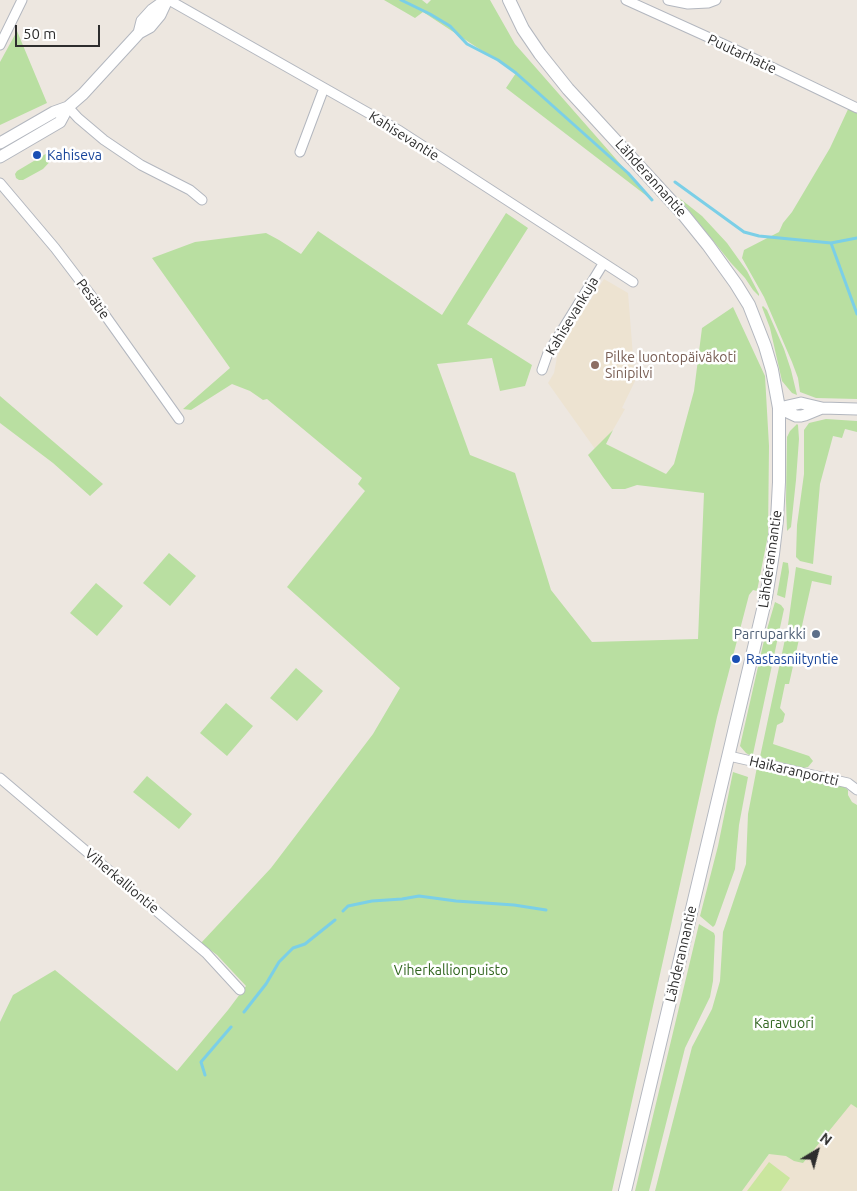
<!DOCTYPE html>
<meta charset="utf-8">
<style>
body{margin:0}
#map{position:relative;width:857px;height:1191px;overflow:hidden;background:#ede7e0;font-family:Ubuntu,sans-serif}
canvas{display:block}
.north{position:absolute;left:792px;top:1126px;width:50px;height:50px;-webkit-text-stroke:4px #fff;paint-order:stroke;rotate:37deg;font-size:14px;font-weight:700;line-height:20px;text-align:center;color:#2d2d2d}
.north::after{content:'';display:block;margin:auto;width:18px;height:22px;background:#2d2d2d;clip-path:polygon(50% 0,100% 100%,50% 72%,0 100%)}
.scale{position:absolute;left:15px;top:25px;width:85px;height:22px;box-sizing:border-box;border:2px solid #2d2d2d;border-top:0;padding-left:6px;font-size:15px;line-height:18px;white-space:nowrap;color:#2d2d2d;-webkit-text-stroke:4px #fff;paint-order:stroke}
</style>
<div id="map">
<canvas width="857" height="1191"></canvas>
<div class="north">N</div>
<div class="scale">50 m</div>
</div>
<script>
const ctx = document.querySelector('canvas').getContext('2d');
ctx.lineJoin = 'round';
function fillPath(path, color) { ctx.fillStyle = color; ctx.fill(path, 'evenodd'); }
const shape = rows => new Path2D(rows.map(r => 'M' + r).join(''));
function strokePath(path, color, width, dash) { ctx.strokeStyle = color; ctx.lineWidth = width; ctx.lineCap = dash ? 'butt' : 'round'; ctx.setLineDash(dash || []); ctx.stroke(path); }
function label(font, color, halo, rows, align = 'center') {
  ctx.font = font + ' Ubuntu,sans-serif'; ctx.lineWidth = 5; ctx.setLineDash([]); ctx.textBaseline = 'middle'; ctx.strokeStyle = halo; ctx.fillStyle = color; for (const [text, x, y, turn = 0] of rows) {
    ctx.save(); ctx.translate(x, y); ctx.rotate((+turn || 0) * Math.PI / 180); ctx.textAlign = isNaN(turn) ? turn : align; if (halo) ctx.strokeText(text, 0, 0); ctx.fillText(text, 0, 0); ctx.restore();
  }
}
const education = shape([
 [604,279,628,293,635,381,622,408,625,409,613,430,595,449,548,383,554,373,557,357,562,344],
 [827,1084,857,1108,857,1191,742,1191,769,1154]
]);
const green = shape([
 [384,0,422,0,427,4,431,0,490,0,515,44,652,200,506,88,516,73,423,12,415,18],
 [17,31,47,103,0,125,0,62],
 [850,105,857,108,857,399,816,398,800,392,798,378,792,362,764,297,742,258,744,250,779,232,783,223,792,212,830,148],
 [54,149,59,151,58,153,43,169,23,180,19,180,16,178,15,174,17,171],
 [678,197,702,216,727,243,747,271,759,294,759,296,753,290,745,278,731,263],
 [506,213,528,228,467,324,532,365,525,386,500,391,492,358,437,364,470,455,515,473,551,590,592,642,698,639,704,493,637,485,625,489,612,489,603,477,588,455,613,430,606,444,666,474,674,464,694,391,702,328,733,307,765,376,769,446,768,535,757,591,753,590,749,595,717,717,612,1191,0,1191,0,1022,13,995,55,970,177,1071,228,1010,246,986,217,955,201,943,271,868,373,734,400,688,287,587,365,491,358,484,362,478,267,399,263,400,250,391,232,384,191,410,183,409,230,368,152,258,195,242,266,233,279,240,301,254,318,231,442,315],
 [763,306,767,310,784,349,791,370,797,395,792,393,782,381,770,328,762,307],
 [0,396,103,484,90,496,53,463,0,423],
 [826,419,857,421,857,432,845,429,842,438,833,436,820,484,813,564,800,561,796,557,797,525,804,474,804,430,809,423],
 [797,424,798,425,799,439,796,480,791,527,787,531,786,501,787,437,790,431],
 [169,553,196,576,170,606,143,583],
 [783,562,788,563,789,572,785,598,777,595],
 [796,567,832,576,831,585,812,581,789,684,785,684,780,708,785,714,783,722,777,725,773,744,809,756,813,761,808,767,804,768,760,757,788,625],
 [96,583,123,606,97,636,70,613],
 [775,602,781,605,784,609,753,754,751,756,746,753,740,746,765,636],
 [296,668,323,691,297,721,270,698],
 [226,703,253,726,227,756,200,733],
 [757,767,843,786,848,790,848,795,852,802,857,805,857,1108,851,1104,803,1163,794,1161,786,1156,769,1154,742,1191,655,1191,692,1047,712,1009,720,981,723,932,746,864,748,814],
 [733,772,748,777,739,825,735,869,715,925,713,927,700,916,718,846],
 [147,776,192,814,179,829,133,792],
 [699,924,714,933,715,936,713,981,710,997,685,1048,649,1191,635,1191]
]);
const pitch = shape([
 [769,1162,790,1178,781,1191,747,1191]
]);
const stream = shape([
 [401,0,430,14,450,26,467,44,498,60,516,73,628,173,652,200],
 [675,182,744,232,759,236,831,243,857,238],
 [831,243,857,314],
 [343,911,348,906,372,901,402,899,419,896,456,901,514,905,546,910],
 [244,1012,266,984,279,962,293,948,305,944,335,920],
 [205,1075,201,1062,231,1027]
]);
const minor = shape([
 [169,0,400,131,633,282],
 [626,0,732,48,857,108],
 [668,0,688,4,708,3,716,0],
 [0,45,22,0],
 [68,107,78,118,104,140,141,165,190,190,202,200],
 [300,152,324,88],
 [0,183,55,248,90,294,179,419],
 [542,370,548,353,603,264],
 [729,756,848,783,857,790],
 [0,778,206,953,240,990]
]);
const tertiary = shape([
 [139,33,142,21,152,10,166,0],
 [0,143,54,112,68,107],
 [0,157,60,122,68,107,83,94,139,33,150,27,160,15,167,0],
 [779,408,801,403,805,404,822,408,857,409],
 [779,408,796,416,801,416,805,415,822,408]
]);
const secondary = shape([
 [509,0,523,29,540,54,568,89,683,214,708,245,736,284,749,305,765,346,772,370,779,408,779,482,777,520,773,554,766,597,625,1191]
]);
const markers = [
 [37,155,5,"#1a4fb4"],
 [595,365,5,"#8d6e63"],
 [816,634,5,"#5c6f8a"],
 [736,659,5,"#1a4fb4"]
];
const streetNames = [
 ["Puutarhatie",742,54,25],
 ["Kahisevantie",404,136,32],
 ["Lähderannantie",651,178,48],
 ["Pesätie",93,299,54],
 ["Kahisevankuja",572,316,-59],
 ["Lähderannantie",770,559,-82],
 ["Haikaranportti",794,771,13],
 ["Viherkalliontie",122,881,40],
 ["Lähderannantie",681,954,-77]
];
const transitNames = [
 ["Kahiseva",47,155],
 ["Rastasniityntie",746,659]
];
const educationNames = [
 ["Pilke luontopäiväkoti",605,357],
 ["Sinipilvi",605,373]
];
const serviceNames = [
 ["Parruparkki",806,634]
];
const parkNames = [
 ["Viherkallionpuisto",451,970],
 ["Karavuori",784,1023]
];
fillPath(education, '#ede3d1');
fillPath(green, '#b9dfa1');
fillPath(pitch, '#cae69e');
strokePath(stream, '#7bcfe7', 3);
strokePath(minor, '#b3b7bf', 11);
strokePath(tertiary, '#b3b7bf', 13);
strokePath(secondary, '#b3b7bf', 14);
strokePath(minor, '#fff', 9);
strokePath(tertiary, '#fff', 11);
strokePath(secondary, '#fff', 12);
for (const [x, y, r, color] of markers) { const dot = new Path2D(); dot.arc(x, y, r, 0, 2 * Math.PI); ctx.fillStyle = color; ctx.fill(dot); strokePath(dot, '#fff', 2); }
label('14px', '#2d2d2d', '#fff', streetNames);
label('14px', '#164399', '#fff', transitNames, 'left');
label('14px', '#785e54', '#fff', educationNames, 'left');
label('14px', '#4e5e75', '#fff', serviceNames, 'right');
label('14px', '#326620', '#fff', parkNames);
</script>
